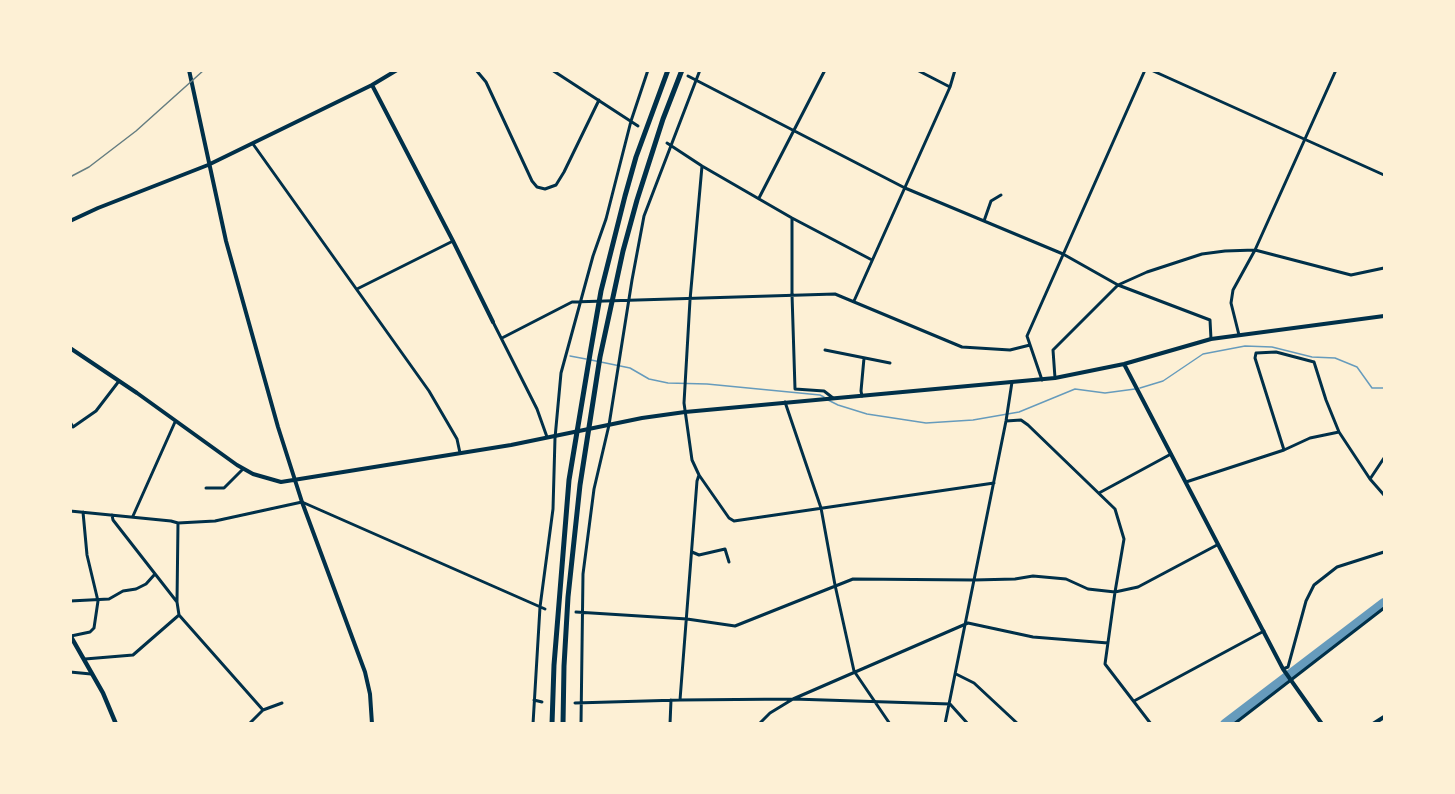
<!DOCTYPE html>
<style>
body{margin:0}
#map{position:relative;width:1455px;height:794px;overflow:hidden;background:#fdf0d5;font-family:"Alegreya Sans",sans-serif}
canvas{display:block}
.frame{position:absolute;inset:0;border:72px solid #fdf0d5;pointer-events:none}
</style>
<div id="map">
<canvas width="1455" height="794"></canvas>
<div class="frame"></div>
</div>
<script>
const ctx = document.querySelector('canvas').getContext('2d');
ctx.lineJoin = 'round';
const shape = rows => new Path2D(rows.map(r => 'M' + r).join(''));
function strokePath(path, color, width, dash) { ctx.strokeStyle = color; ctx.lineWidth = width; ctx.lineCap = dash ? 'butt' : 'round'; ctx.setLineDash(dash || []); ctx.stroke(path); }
const stream = shape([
 [570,356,586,359],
 [591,360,630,368,649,379,668,383,707,384,820,395,824,397],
 [1140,388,1163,381,1203,354,1245,346,1272,347,1312,357,1335,358,1357,367,1372,388,1384,388],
 [828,400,838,405,867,414,926,423,973,420,1019,412,1075,389,1105,393,1135,389]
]);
const river = shape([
 [1225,724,1384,603]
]);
const minor = shape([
 [476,70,486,82,532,181,537,187,545,189,556,185,564,172,599,100],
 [552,70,638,126],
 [917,70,950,87],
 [1151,70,1384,175],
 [688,76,905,188,1063,254,1118,285,1210,320,1211,339],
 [667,143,702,166,792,218,872,260],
 [253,144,429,391,457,439,460,453],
 [702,166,690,300,684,403,692,460,699,475,729,518,734,521,994,483],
 [759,198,825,70],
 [792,218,792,294,795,389,824,391,833,398],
 [984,221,991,201,1001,195],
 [357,289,453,241],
 [854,301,950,87,955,70],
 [493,322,537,409,547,437],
 [1239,335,1231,303,1233,290,1255,250,1336,70],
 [502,338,572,302,835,294,962,347,1010,350,1030,345],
 [825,350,890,363],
 [1055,378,1053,350,1118,285,1147,272,1202,254,1225,251,1255,250,1351,275,1384,268],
 [1042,380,1027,336,1145,70],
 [862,396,861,391,864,358],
 [785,402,821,508,835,585,854,671,890,724],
 [1006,421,1021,420,1028,425,1115,509,1124,539,1115,592,1105,664,1151,724],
 [70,422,73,427,96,411,119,381],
 [1284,450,1255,358,1256,353,1276,352,1314,362,1326,400,1339,432,1370,479,1384,495],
 [1370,479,1384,458],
 [1186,482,1284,450,1310,438,1339,432],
 [206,488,224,488,243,469],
 [1099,493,1171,454],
 [70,511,171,521,178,523,215,521,302,502,545,609],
 [112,515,113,520,177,602],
 [133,516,175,422],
 [178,523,177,602,179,615,263,710],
 [692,552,699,555,725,549,729,562],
 [70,601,109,599,123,591,136,589,146,584,155,574],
 [576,612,687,619,735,626,853,579,974,580,1015,579,1033,576,1066,579,1088,589,1115,592,1138,587,1217,545],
 [71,636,90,632,94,628,98,601,87,555,83,512],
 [85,659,133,655,179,615],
 [1283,669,1288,667,1306,601,1314,585,1337,567,1384,552],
 [70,672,91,674],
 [956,674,974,683,1018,724],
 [534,700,542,702],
 [680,700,697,481,699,475],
 [1134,701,1264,631],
 [575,703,680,700,793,699,950,704,968,724],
 [249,724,263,710,282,703],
 [533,724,540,607,553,509,555,438,561,373,593,256,606,219,631,121,648,70],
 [581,724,583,574,594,489,609,425,632,280,644,216,700,70],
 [670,724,671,700],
 [759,724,770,713,793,699,968,623,1033,637,1108,643],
 [945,724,1006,421,1012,382],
 [1234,724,1384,608]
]);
const tertiary = shape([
 [189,70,226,241,278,427,302,502,365,672,370,694,372,724],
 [372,85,453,241,493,322],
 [70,221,98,208,208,165,372,85,397,70],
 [70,348,137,393,237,465,253,474,281,482,511,445,642,418,685,412,1055,378,1124,364,1211,339,1384,316],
 [1124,364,1283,669,1322,724],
 [1373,724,1384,717]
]);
const secondary = shape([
 [70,635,103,693,116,724]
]);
const motorway = shape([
 [552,724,554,665,569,480,590,354,601,291,625,196,636,157,668,70],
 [563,724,564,666,568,597,580,485,600,357,623,251,637,200,663,119,682,70]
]);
const rail = shape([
 [70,177,89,167,136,131,204,70]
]);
strokePath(stream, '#669bbc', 1.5);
strokePath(river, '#669bbc', 10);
strokePath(minor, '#003049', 3);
strokePath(tertiary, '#003049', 4);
strokePath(secondary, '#003049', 4.5);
strokePath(motorway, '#003049', 5);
strokePath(rail, '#657d81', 1.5);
</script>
